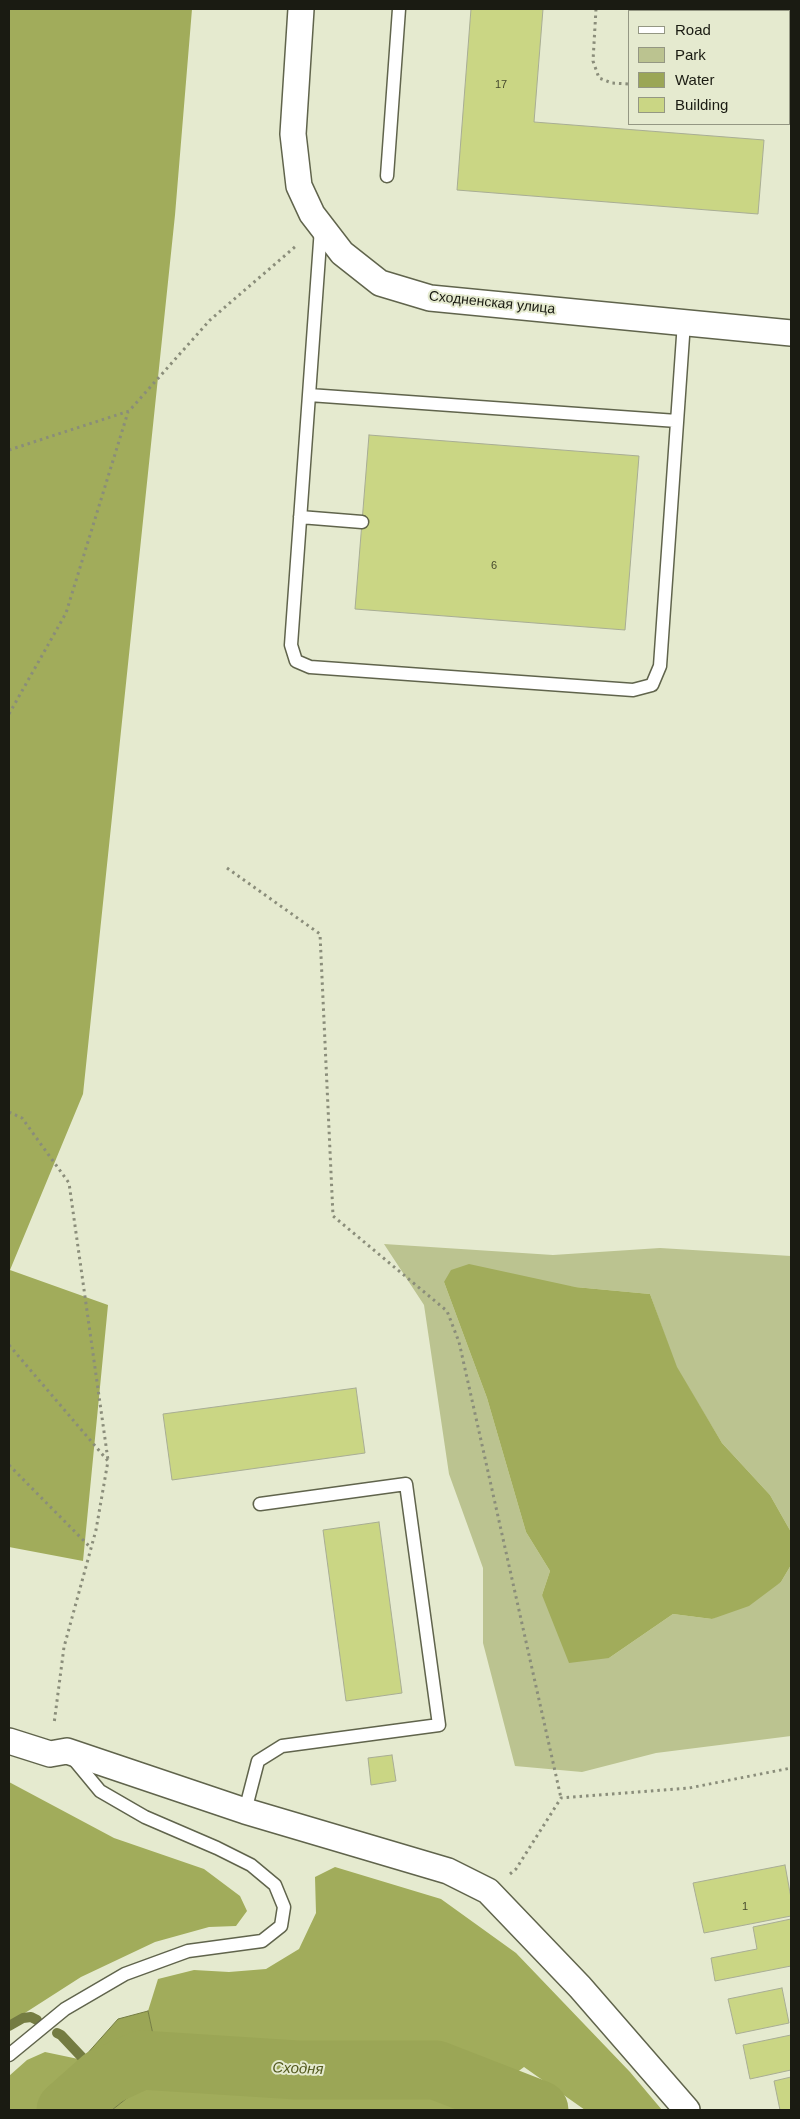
<!DOCTYPE html>
<meta charset="utf-8">
<style>
body{margin:0}
#map{position:relative;width:800px;height:2119px;overflow:hidden;background:#e5eacf;font-family:Arial,sans-serif}
canvas{display:block}
.frame{position:absolute;inset:0;border:10px solid #1a1b12;pointer-events:none}
.legend{position:absolute;left:628px;top:10px;width:162px;height:115px;box-sizing:border-box;background:#e5eacf;border:1px solid #949783;margin:0;padding:6px 9px;list-style:none;font-size:15px;color:#1a1b12}
.legend li{display:flex;align-items:center;gap:10px;height:25px}
.legend b{width:25px;border:1px solid #949783}
</style>
<div id="map">
<canvas width="800" height="2119"></canvas>
<div class="frame"></div>
<ul class="legend">
<li><b style="height:6px;background:#fff"></b>Road</li>
<li><b style="height:14px;background:#bbc390"></b>Park</li>
<li><b style="height:14px;background:#9ba656"></b>Water</li>
<li><b style="height:14px;background:#cad684"></b>Building</li>
</ul>
</div>
<script>
const ctx = document.querySelector('canvas').getContext('2d');
ctx.lineJoin = 'round';
function fillPath(path, color) { ctx.fillStyle = color; ctx.fill(path, 'evenodd'); }
const shape = rows => new Path2D(rows.map(r => 'M' + r).join(''));
function strokePath(path, color, width, dash) { ctx.strokeStyle = color; ctx.lineWidth = width; ctx.lineCap = dash ? 'butt' : 'round'; ctx.setLineDash(dash || []); ctx.stroke(path); }
function label(font, color, halo, rows, align = 'center') {
  ctx.font = font + ' Arial,sans-serif'; ctx.lineWidth = 4; ctx.setLineDash([]); ctx.textBaseline = 'middle'; ctx.strokeStyle = halo; ctx.fillStyle = color; for (const [text, x, y, turn = 0] of rows) {
    ctx.save(); ctx.translate(x, y); ctx.rotate((+turn || 0) * Math.PI / 180); ctx.textAlign = isNaN(turn) ? turn : align; if (halo) ctx.strokeText(text, 0, 0); ctx.fillText(text, 0, 0); ctx.restore();
  }
}
const green = shape([
 [384,1244,553,1255,660,1248,791,1256,791,1532,770,1495,722,1443,676,1367,650,1294,575,1287,444,1282,487,1398,526,1532,550,1571,542,1595,609,1658,673,1614,712,1619,781,1582,791,1565,791,1736,656,1753,582,1772,515,1766,483,1643,483,1568,449,1474,424,1305]
]);
const forest = shape([
 [9,9,192,9,175,215,83,1094,10,1270,108,1305,83,1561,9,1547],
 [469,1264,575,1287,650,1294,677,1367,722,1443,770,1495,791,1532,791,1565,781,1582,749,1606,712,1619,673,1614,609,1658,569,1663,542,1595,550,1571,526,1532,487,1398,444,1282,451,1270],
 [9,1782,114,1838,204,1869,240,1896,247,1911,236,1926,209,1927,155,1942,81,1977,14,2020,9,2025],
 [335,1867,441,1899,516,1953,630,2072,662,2110,585,2110,524,2067,492,2091,488,2110,112,2110,141,2087,157,2053,148,2011,158,1979,194,1970,229,1972,266,1969,299,1949,316,1913,315,1877],
 [45,2052,83,2060,69,2074,42,2110,9,2110,9,2076,27,2060]
]);
const water = shape([
 [148,2011,157,2053,141,2087,112,2110,42,2110,69,2074,118,2019,148,2011]
]);
const stream = shape([
 [9,2026,23,2018,31,2017,37,2020],
 [57,2033,61,2035,93,2069]
]);
const river = shape([
 [66,2110,102,2078,141,2060,297,2070,436,2070,539,2110]
]);
const building = shape([
 [471,9,543,9,534,122,764,140,758,214,457,190,471,9],
 [369,435,639,456,625,630,355,609,369,435],
 [356,1388,365,1453,172,1480,163,1414,356,1388],
 [379,1522,402,1693,346,1701,323,1530,379,1522],
 [392,1755,396,1781,371,1785,368,1758,392,1755],
 [785,1865,791,1898,791,1916,704,1933,693,1883,785,1865],
 [791,1919,791,1966,715,1981,711,1958,757,1949,753,1927,791,1919],
 [782,1988,789,2023,736,2034,728,1999,782,1988],
 [791,2035,791,2070,750,2079,743,2045,791,2035],
 [791,2077,791,2110,780,2110,774,2081,791,2077]
]);
const path = shape([
 [596,9,593,61,599,78,612,83,629,84],
 [676,11,676,9],
 [789,94,791,94],
 [9,450,129,411,210,320,296,246],
 [9,714,66,613,128,412],
 [227,868,320,934,333,1216,447,1311,459,1342,561,1798],
 [9,1112,22,1118,69,1183,108,1460],
 [9,1345,108,1461,96,1530,64,1647,54,1724],
 [9,1465,91,1548],
 [510,1874,516,1869,561,1798,689,1788,791,1768]
]);
const lane = shape([
 [387,176,399,9],
 [321,228,291,645,296,661,310,667,633,690,652,685,660,666,684,322],
 [309,395,677,421],
 [300,517,362,522],
 [245,1811,258,1761,282,1746,439,1725,406,1484,260,1504],
 [9,2055,65,2009,125,1974,188,1951,262,1941,281,1926,284,1907,275,1885,251,1865,217,1848,145,1817,100,1791,71,1756]
]);
const street = shape([
 [301,9,293,134,299,186,312,214,342,253,380,283,430,298,791,333],
 [9,1741,50,1754,67,1751,245,1811,448,1871,488,1891,580,1987,687,2110]
]);
const numberNames = [
 ["17",501,85],
 ["6",494,566],
 ["1",745,1907]
];
const streetNames = [
 ["Сходненская улица",492,303,6]
];
const waterNames = [
 ["Сходня",298,2069,2]
];
fillPath(green, '#bbc390');
fillPath(forest, '#a1ac5b');
fillPath(water, '#9ba656');
strokePath(water, '#747c42', 1);
strokePath(stream, '#747c42', 10);
strokePath(river, '#9ba656', 59);
fillPath(building, '#cad684');
strokePath(building, '#a8ad94', 1);
strokePath(lane, '#60644c', 15);
strokePath(street, '#60644c', 28);
strokePath(path, '#8a8d7a', 3, [2.5, 4]);
strokePath(lane, '#fff', 12);
strokePath(street, '#fff', 25);
label('11px', '#464a2e', null, numberNames);
label('14px', '#1a1b12', '#e5eacf', streetNames);
label('italic 15px', '#535a1f', '#e5eacf', waterNames);
</script>
